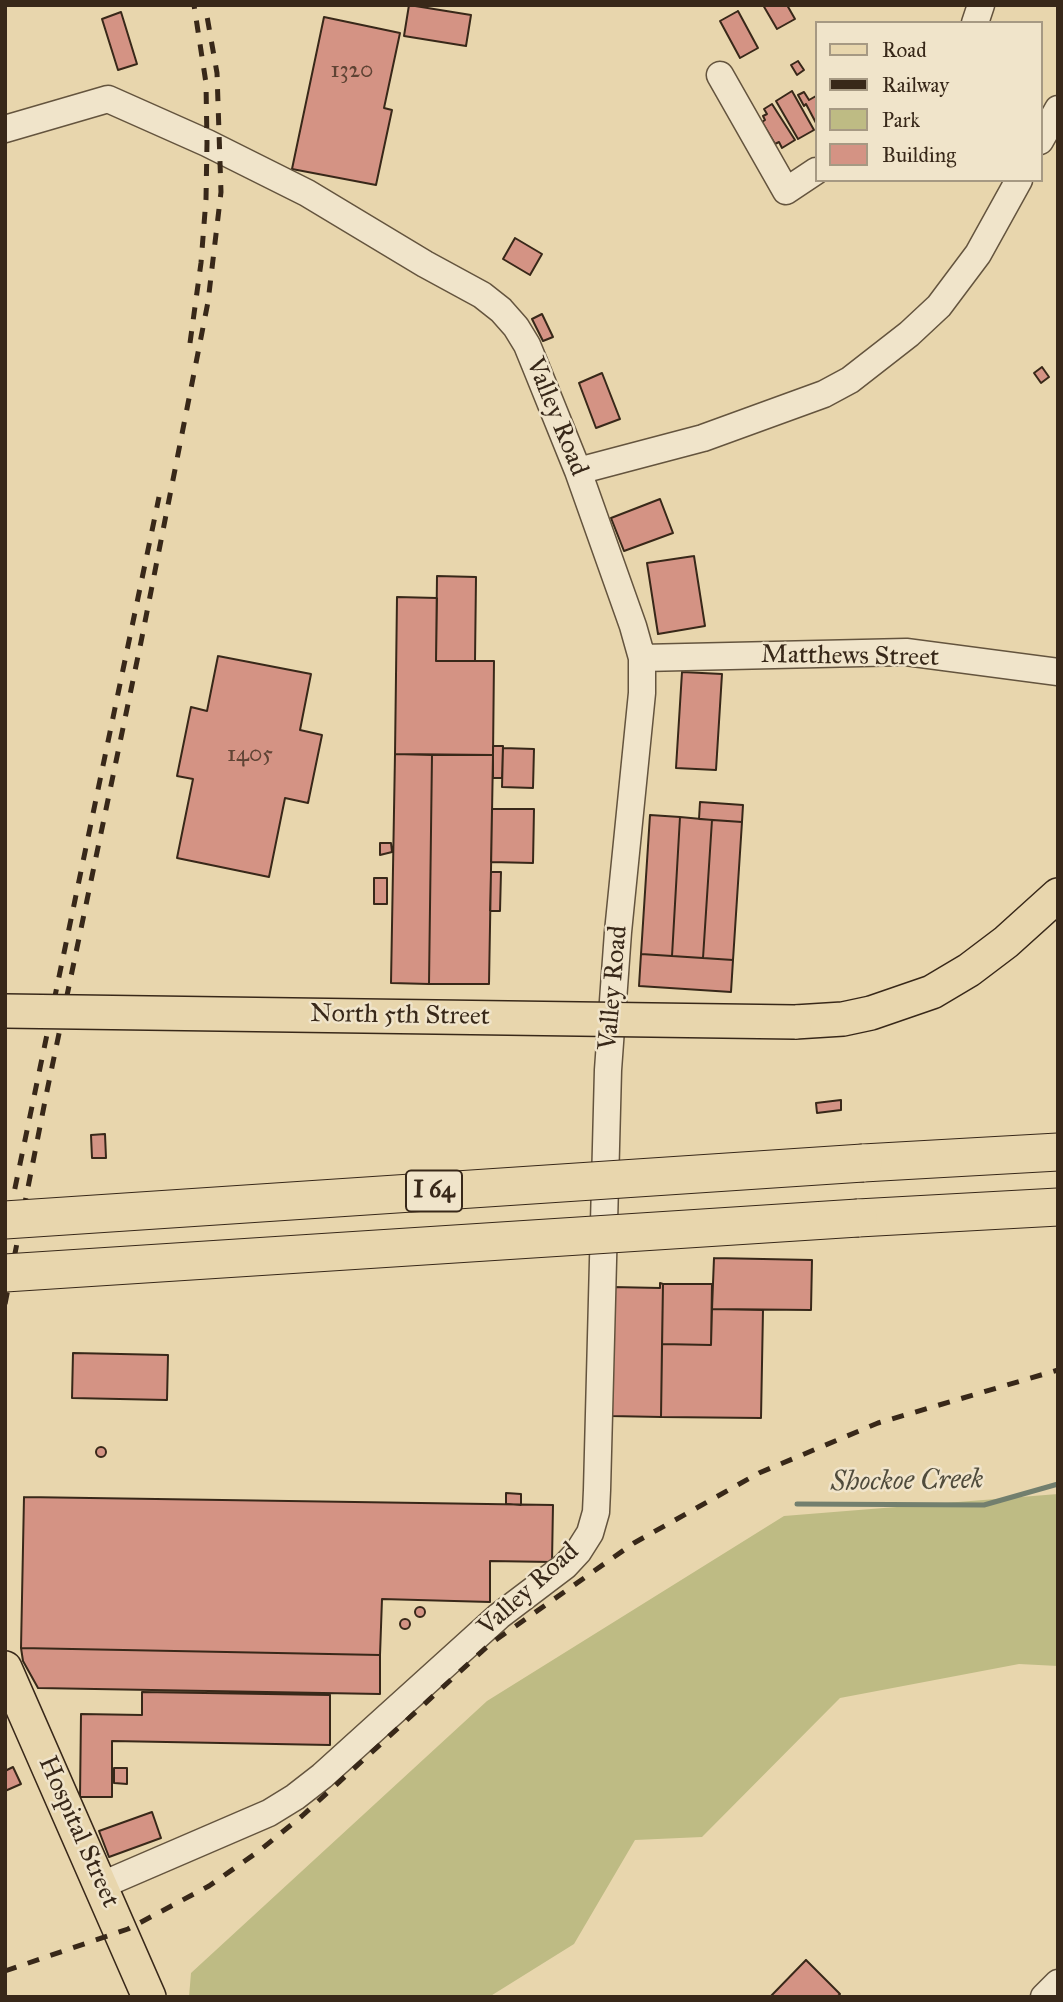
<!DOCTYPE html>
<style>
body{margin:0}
#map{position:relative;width:1063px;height:2002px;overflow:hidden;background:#e8d6ad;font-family:"IM FELL Great Primer",serif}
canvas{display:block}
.frame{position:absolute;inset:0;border:7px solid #382819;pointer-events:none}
.legend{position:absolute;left:815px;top:21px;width:228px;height:161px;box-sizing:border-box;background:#f0e4ca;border:2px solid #a69983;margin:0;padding:9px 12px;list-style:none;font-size:21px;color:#382819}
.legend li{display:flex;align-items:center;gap:14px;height:35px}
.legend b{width:35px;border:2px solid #a69983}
</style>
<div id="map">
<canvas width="1063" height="2002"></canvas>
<div class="frame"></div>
<ul class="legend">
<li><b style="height:9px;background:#e8d6ad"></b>Road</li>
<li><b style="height:9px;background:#382819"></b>Railway</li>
<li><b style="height:19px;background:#bebb84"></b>Park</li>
<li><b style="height:19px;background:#d49384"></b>Building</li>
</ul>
</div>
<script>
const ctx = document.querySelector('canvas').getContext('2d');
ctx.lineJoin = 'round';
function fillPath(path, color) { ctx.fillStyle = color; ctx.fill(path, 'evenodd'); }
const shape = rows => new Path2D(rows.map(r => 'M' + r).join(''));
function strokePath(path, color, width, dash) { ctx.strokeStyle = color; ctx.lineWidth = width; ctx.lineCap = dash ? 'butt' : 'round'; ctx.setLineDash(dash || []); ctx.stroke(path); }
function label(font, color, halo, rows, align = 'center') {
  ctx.font = font + ' "IM FELL Great Primer",serif'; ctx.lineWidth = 5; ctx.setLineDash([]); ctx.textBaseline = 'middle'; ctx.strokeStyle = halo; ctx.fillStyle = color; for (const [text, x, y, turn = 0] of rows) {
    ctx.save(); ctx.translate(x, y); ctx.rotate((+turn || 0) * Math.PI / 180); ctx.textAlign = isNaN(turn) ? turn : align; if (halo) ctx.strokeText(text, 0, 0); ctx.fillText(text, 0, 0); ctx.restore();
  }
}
const green = shape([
 [1058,1494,1058,1666,1019,1664,840,1698,702,1837,635,1840,574,1944,489,1997,189,1997,191,1973,487,1701,784,1516]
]);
const stream = shape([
 [797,1504,984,1505,1058,1484]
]);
const building = shape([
 [409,5,471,15,466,46,404,36,409,5],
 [763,5,787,5,795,19,777,29,763,5],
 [738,11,758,48,740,58,720,21,738,11],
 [121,12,137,64,118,70,102,19,121,12],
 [324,17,400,33,384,108,392,110,376,185,292,169,324,17],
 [798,61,804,70,797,75,791,65,798,61],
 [792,91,814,130,798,139,776,101,792,91],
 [804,92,809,100,816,96,816,123,806,104,804,106,798,95,804,92],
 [772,104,795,140,782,148,779,142,775,144,762,122,765,120,763,116,767,114,764,109,772,104],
 [515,238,542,254,530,275,503,259,515,238],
 [542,314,553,337,543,341,532,319,542,314],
 [1042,367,1049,377,1041,383,1034,373,1042,367],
 [602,373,620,419,596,428,579,383,602,373],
 [660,499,673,533,624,551,611,518,660,499],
 [694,556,705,626,658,634,647,563,694,556],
 [437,576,476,577,475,661,436,661,437,576],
 [397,597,437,598,436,661,494,661,493,755,395,754,397,597],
 [218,656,311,674,300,730,322,735,308,803,285,798,269,877,177,858,193,779,177,776,191,707,207,711,218,656],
 [682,672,722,674,716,770,676,768,682,672],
 [493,746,503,746,502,778,493,778,493,746],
 [503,748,534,749,533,788,502,787,503,748],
 [395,754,432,755,429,984,391,983,395,754],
 [432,755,493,755,489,984,429,984,432,755],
 [700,802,743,805,742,822,699,819,700,802],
 [492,809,534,809,533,863,491,862,492,809],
 [650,815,680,817,672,956,641,954,650,815],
 [680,817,712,820,703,958,672,956,680,817],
 [712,820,742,822,733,960,703,958,712,820],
 [380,843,391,843,392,852,380,855,380,843],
 [491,872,501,872,500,911,490,911,491,872],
 [374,878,387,878,387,904,374,904,374,878],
 [641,954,733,960,731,992,639,986,641,954],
 [841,1100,841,1110,817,1113,816,1103,841,1100],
 [105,1134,106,1158,92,1158,91,1135,105,1134],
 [714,1258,812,1260,811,1310,712,1309,714,1258],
 [660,1283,663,1284,661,1417,610,1416,612,1287,660,1288,660,1283],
 [663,1284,712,1284,711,1345,662,1344,663,1284],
 [712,1309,763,1310,761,1418,661,1417,662,1344,711,1345,712,1309],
 [73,1353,168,1355,167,1400,72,1398,73,1353],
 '96 1452a5 5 0 1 1 10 0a5 5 0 1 1-10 0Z',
 [506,1493,521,1494,521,1505,506,1504,506,1493],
 [24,1497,553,1505,552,1562,490,1561,490,1602,382,1599,380,1655,21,1648,24,1497],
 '415 1612a5 5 0 1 1 10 0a5 5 0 1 1-10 0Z',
 '400 1624a5 5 0 1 1 10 0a5 5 0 1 1-10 0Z',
 [21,1648,380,1655,380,1694,38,1688,23,1661,21,1648],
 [142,1692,330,1695,330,1745,112,1741,112,1797,80,1797,81,1714,142,1715,142,1692],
 [13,1767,21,1784,5,1791,5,1771,13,1767],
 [114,1768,127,1768,127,1784,114,1783,114,1768],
 [152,1812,161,1838,109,1857,99,1831,152,1812],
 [806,1960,840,1994,837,1997,770,1997,806,1960]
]);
const minor = shape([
 [975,23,981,5],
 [720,75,786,191,816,171],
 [5,129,108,99,207,143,307,193,425,264,482,295,501,310,516,327,527,345,536,367,578,471,633,626,642,658,642,693,618,932,608,1070,597,1490,596,1512,590,1533,578,1552,565,1566,499,1616,322,1776,295,1797,269,1813,102,1885],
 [1040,141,1058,109],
 [578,471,703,438,824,394,850,380,909,334,939,306,978,254,1019,180],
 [642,658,906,652,1058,672],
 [1044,1997,1058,1983]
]);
const major = shape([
 [795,1022,843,1019,871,1013,932,992,969,970,1006,942,1058,895],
 [5,1668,149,1997]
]);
const highway = shape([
 [863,1163,1058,1152],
 [858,1218,1058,1207]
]);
const rail = shape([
 [190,343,201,263,206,199,207,143,206,83,194,5],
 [5,1236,159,497],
 [5,1304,47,1091,141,642,208,302,221,192,217,73,205,5],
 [5,1971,128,1929,209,1886,259,1851,302,1816,490,1644,634,1543,759,1473,878,1423,1058,1370]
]);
const majorBridge = shape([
 [5,1011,795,1022]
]);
const highwayBridge = shape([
 [5,1220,863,1163],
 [5,1273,858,1218]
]);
const numberNames = [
 ["1320",352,71],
 ["1405",250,755]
];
const shields = [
 [434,1191,56]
];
const shieldNames = [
 ["I 64",434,1191]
];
const streetNames = [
 ["Valley Road",556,417,68],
 ["Matthews Street",850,657,1],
 ["Valley Road",614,988,-85],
 ["North 5th Street",400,1016,1],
 ["Valley Road",529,1590,-42],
 ["Hospital Street",78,1832,66]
];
const waterNames = [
 ["Shockoe Creek",907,1482,-1]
];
fillPath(green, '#bebb84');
strokePath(stream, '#727f6e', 5);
fillPath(building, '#d49384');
strokePath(building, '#382819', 2);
strokePath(minor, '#64543e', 29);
strokePath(major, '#382819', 36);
strokePath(highway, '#382819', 39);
strokePath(minor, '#f0e4ca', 26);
strokePath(major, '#e8d6ad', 33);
strokePath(highway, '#e8d6ad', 37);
strokePath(rail, '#382819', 5, [12, 12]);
strokePath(majorBridge, '#382819', 36, []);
strokePath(highwayBridge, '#382819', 39, []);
strokePath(majorBridge, '#e8d6ad', 33);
strokePath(highwayBridge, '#e8d6ad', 37);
label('23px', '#5f4334', null, numberNames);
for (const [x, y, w] of shields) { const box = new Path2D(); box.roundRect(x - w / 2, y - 20.5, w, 41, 5); ctx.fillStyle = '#f0e4ca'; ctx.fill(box); strokePath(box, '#382819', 2); }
label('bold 24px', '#382819', null, shieldNames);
label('26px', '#382819', '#f0e4ca', streetNames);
label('italic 28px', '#504c3c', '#f0e4ca', waterNames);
</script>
